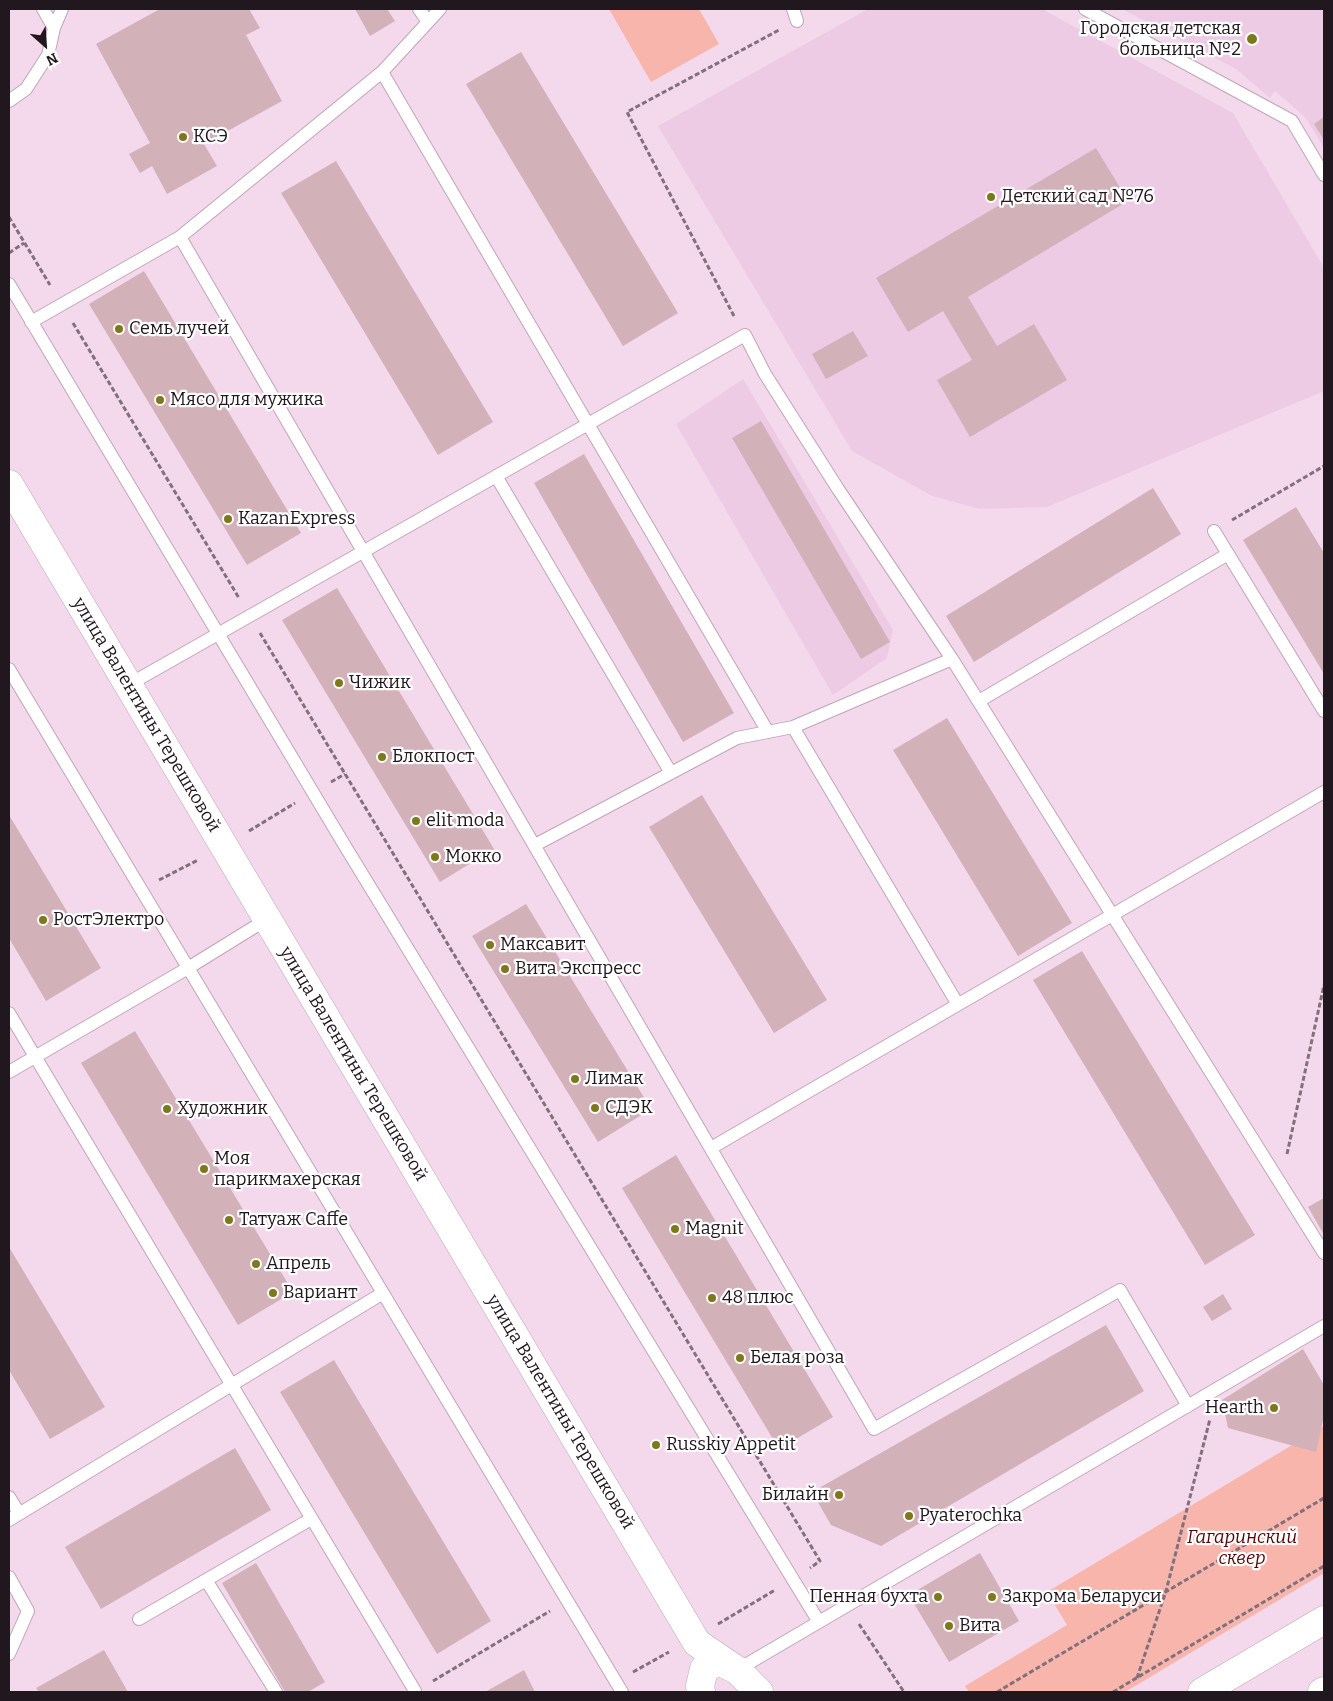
<!DOCTYPE html>
<meta charset="utf-8">
<style>
body{margin:0}
#map{position:relative;width:1333px;height:1701px;overflow:hidden;background:#f4d8ec;font-family:Bitter,serif}
canvas{display:block}
.frame{position:absolute;inset:0;border:10px solid #21171e;pointer-events:none}
.north{position:absolute;left:20px;top:20px;width:50px;height:50px;-webkit-text-stroke:4px #fff;paint-order:stroke;rotate:154deg;font-size:14px;font-weight:700;line-height:20px;text-align:center;color:#21171e}
.north::after{content:'';display:block;margin:auto;width:18px;height:22px;background:#21171e;clip-path:polygon(50% 0,100% 100%,50% 72%,0 100%)}
</style>
<div id="map">
<canvas width="1333" height="1701"></canvas>
<div class="frame"></div>
<div class="north">N</div>
</div>
<script>
const ctx = document.querySelector('canvas').getContext('2d');
ctx.lineJoin = 'round';
function fillPath(path, color) { ctx.fillStyle = color; ctx.fill(path, 'evenodd'); }
const shape = rows => new Path2D(rows.map(r => 'M' + r).join(''));
function strokePath(path, color, width, dash) { ctx.strokeStyle = color; ctx.lineWidth = width; ctx.lineCap = dash ? 'butt' : 'round'; ctx.setLineDash(dash || []); ctx.stroke(path); }
function label(font, color, halo, rows, align = 'center') {
  ctx.font = font + ' Bitter,serif'; ctx.lineWidth = 4.5; ctx.setLineDash([]); ctx.textBaseline = 'middle'; ctx.strokeStyle = halo; ctx.fillStyle = color; for (const [text, x, y, turn = 0] of rows) {
    ctx.save(); ctx.translate(x, y); ctx.rotate((+turn || 0) * Math.PI / 180); ctx.textAlign = isNaN(turn) ? turn : align; if (halo) ctx.strokeText(text, 0, 0); ctx.fillText(text, 0, 0); ctx.restore();
  }
}
const built = shape([
 [868,9,1042,9,1233,113,1324,268,1324,391,1047,507,980,509,932,496,852,451,658,126],
 [1122,9,1324,9,1324,148,1306,118,1275,91,1270,98,1236,69],
 [743,379,893,630,887,658,833,695,676,424]
]);
const green = shape([
 [609,9,699,9,719,44,651,82],
 [1324,1426,1324,1573,1125,1692,969,1692,965,1686,1067,1625,1047,1592]
]);
const building = shape([
 [160,9,249,9,260,28,246,35,282,101,204,144,217,166,167,194,152,166,140,173,129,154,150,143,96,44],
 [355,9,387,9,395,21,370,36],
 [521,52,678,313,623,346,466,84],
 [1324,117,1324,140,1314,124],
 [1096,148,1128,201,968,297,997,346,1034,324,1067,380,970,437,937,380,972,360,943,311,908,332,876,278],
 [336,161,493,422,438,455,281,193],
 [144,271,301,533,247,565,89,304],
 [853,331,868,356,826,379,812,354],
 [761,421,890,642,861,659,732,438],
 [584,454,734,713,683,742,534,483],
 [1153,488,1181,534,974,662,946,616],
 [1296,507,1324,553,1324,674,1243,540],
 [337,588,494,849,440,882,282,620],
 [947,718,1072,923,1018,956,893,750],
 [702,795,827,1000,774,1033,649,827],
 [9,815,101,968,46,1001,9,938],
 [526,904,651,1109,598,1142,472,936],
 [1082,951,1255,1235,1205,1265,1033,980],
 [135,1031,293,1292,238,1325,81,1063],
 [676,1155,833,1417,779,1449,622,1188],
 [1324,1198,1324,1235,1308,1207],
 [9,1247,105,1407,50,1439,9,1370],
 [1223,1294,1232,1309,1212,1321,1203,1307],
 [1106,1325,1144,1391,881,1546,831,1525,812,1492],
 [1303,1349,1324,1385,1324,1416,1316,1452,1228,1428,1222,1400],
 [334,1360,491,1621,437,1654,280,1392],
 [235,1448,271,1510,101,1609,65,1547],
 [980,1553,1019,1621,949,1662,909,1595],
 [256,1563,325,1682,308,1692,285,1692,222,1583],
 [104,1650,128,1692,39,1692,36,1688],
 [524,1670,535,1692,485,1692]
]);
const path = shape([
 [9,217,50,285],
 [9,253,24,243],
 [734,316,627,112,779,30],
 [73,323,239,598],
 [1232,520,1324,466],
 [260,633,820,1561,810,1568],
 [331,782,345,774],
 [249,831,295,803],
 [159,880,198,860],
 [1287,1154,1324,985],
 [718,1624,775,1590],
 [859,1624,904,1692],
 [633,1672,669,1652],
 [1137,1678,1166,1591,1210,1419],
 [433,1681,550,1611],
 [997,1692,1324,1498],
 [1113,1692,1324,1566]
]);
const lane = shape([
 [419,9,428,22],
 [793,9,797,21],
 [1085,9,1292,121,1324,175],
 [54,28,62,9],
 [382,72,768,732],
 [9,101,26,89,48,55,54,28,43,9],
 [180,237,382,72,440,9],
 [9,284,345,846,819,1622],
 [31,322,180,237,874,1429,1120,1290,1188,1406],
 [496,476,671,773],
 [1214,531,1324,711],
 [9,669,622,1692],
 [128,685,745,335,765,374,838,489,952,659,1324,1253],
 [979,701,1228,554],
 [793,727,957,1003],
 [535,845,737,738,793,727,952,659],
 [9,1013,415,1691],
 [9,1072,188,968,256,926],
 [711,1148,1324,792],
 [9,1497,19,1513],
 [9,1520,383,1293],
 [9,1577,28,1611,9,1654],
 [206,1580,276,1692],
 [139,1619,311,1519],
 [737,1670,1324,1326]
]);
const secondary = shape([
 [9,484,694,1638,697,1643,734,1668],
 [701,1692,700,1686,704,1669,718,1661,737,1670,759,1692]
]);
const primary = shape([
 [1202,1692,1324,1620],
 [1322,1692,1324,1691]
]);
const markers = [
 [1252,39,6,"#7e771c"],
 [183,137,5,"#7e771c"],
 [991,197,5,"#7e771c"],
 [119,329,5,"#7e771c"],
 [160,400,5,"#7e771c"],
 [228,519,5,"#7e771c"],
 [339,683,5,"#7e771c"],
 [382,757,5,"#7e771c"],
 [416,821,5,"#7e771c"],
 [435,857,5,"#7e771c"],
 [43,920,5,"#7e771c"],
 [490,945,5,"#7e771c"],
 [505,969,5,"#7e771c"],
 [575,1079,5,"#7e771c"],
 [595,1108,5,"#7e771c"],
 [167,1109,5,"#7e771c"],
 [204,1169,5,"#7e771c"],
 [229,1220,5,"#7e771c"],
 [675,1229,5,"#7e771c"],
 [256,1264,5,"#7e771c"],
 [273,1293,5,"#7e771c"],
 [712,1298,5,"#7e771c"],
 [740,1358,5,"#7e771c"],
 [1274,1408,5,"#7e771c"],
 [656,1445,5,"#7e771c"],
 [839,1495,5,"#7e771c"],
 [909,1516,5,"#7e771c"],
 [938,1597,5,"#7e771c"],
 [992,1597,5,"#7e771c"],
 [949,1626,5,"#7e771c"]
];
const poiNames = [
 ["Городская детская",1241,29,"right"],
 ["больница №2",1241,50,"right"],
 ["КСЭ",193,137],
 ["Детский сад №76",1001,197],
 ["Семь лучей",129,329],
 ["Мясо для мужика",170,400],
 ["KazanExpress",238,519],
 ["Чижик",349,683],
 ["Блокпост",392,757],
 ["elit moda",426,821],
 ["Мокко",445,857],
 ["РостЭлектро",53,920],
 ["Максавит",500,945],
 ["Вита Экспресс",515,969],
 ["Лимак",585,1079],
 ["СДЭК",605,1108],
 ["Художник",177,1109],
 ["Моя",214,1159],
 ["парикмахерская",214,1180],
 ["Татуаж Caffe",239,1220],
 ["Magnit",685,1229],
 ["Апрель",266,1264],
 ["Вариант",283,1293],
 ["48 плюс",722,1298],
 ["Белая роза",750,1358],
 ["Hearth",1264,1408,"right"],
 ["Russkiy Appetit",666,1445],
 ["Билайн",829,1495,"right"],
 ["Pyaterochka",919,1516],
 ["Пенная бухта",928,1597,"right"],
 ["Закрома Беларуси",1002,1597],
 ["Вита",959,1626]
];
const streetNames = [
 ["улица Валентины Терешковой",146,715,59],
 ["улица Валентины Терешковой",353,1064,59],
 ["улица Валентины Терешковой",560,1412,59]
];
const parkNames = [
 ["Гагаринский",1242,1538],
 ["сквер",1242,1559]
];
fillPath(built, '#eecbe5');
fillPath(green, '#f7b5ac');
fillPath(building, '#d3b1b9');
strokePath(lane, '#c0a5b8', 14);
strokePath(secondary, '#c0a5b8', 29);
strokePath(primary, '#c0a5b8', 29);
strokePath(path, '#83707d', 3, [5, 2.5]);
strokePath(lane, '#fff', 12);
strokePath(secondary, '#fff', 28);
strokePath(primary, '#fff', 28);
for (const [x, y, r, color] of markers) { const dot = new Path2D(); dot.arc(x, y, r, 0, 2 * Math.PI); ctx.fillStyle = color; ctx.fill(dot); strokePath(dot, '#fff', 2); }
label('18px', '#21171e', '#fff', poiNames, 'left');
label('18px', '#21171e', '#fff', streetNames);
label('italic 18px', '#590002', '#fff', parkNames);
</script>
